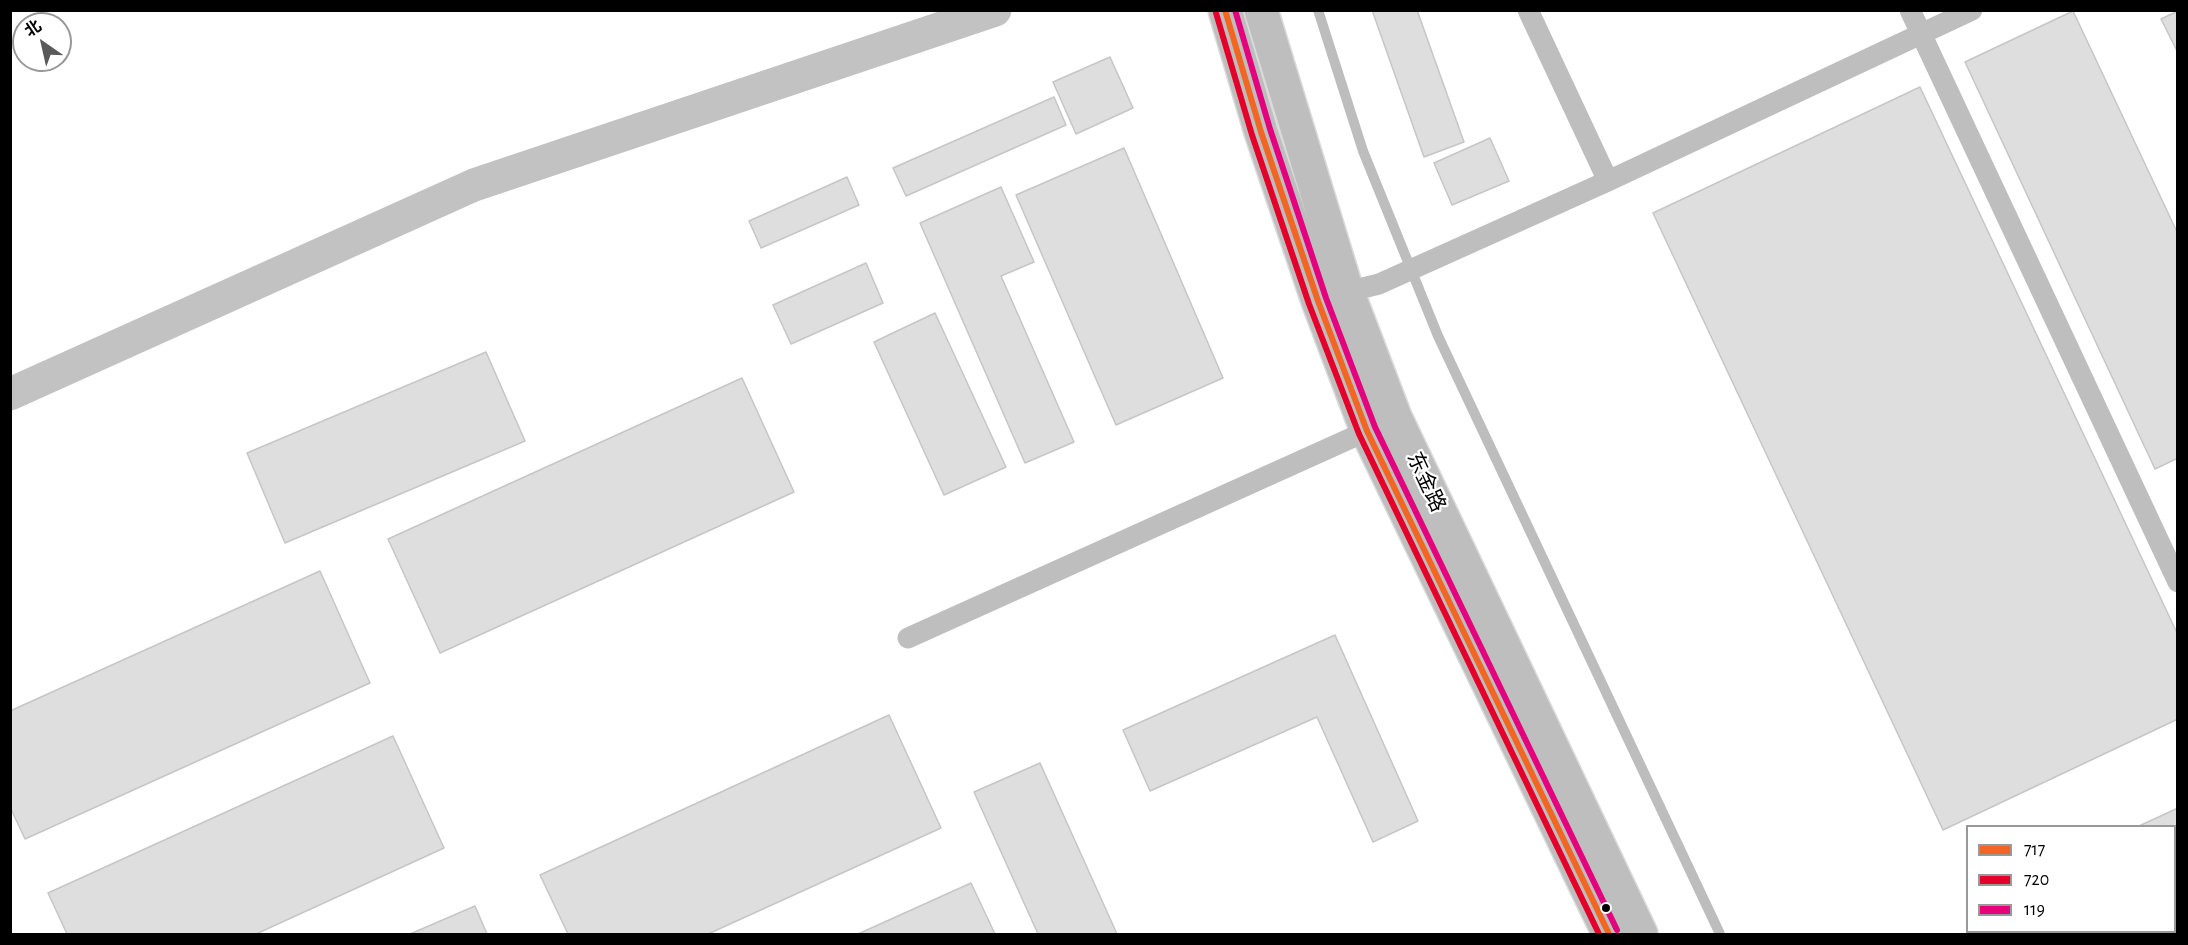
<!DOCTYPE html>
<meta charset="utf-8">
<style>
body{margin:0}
#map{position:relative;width:2188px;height:945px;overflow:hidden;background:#fff;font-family:"Alegreya Sans","Noto Sans SC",sans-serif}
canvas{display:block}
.frame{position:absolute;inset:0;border:12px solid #000;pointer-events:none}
.legend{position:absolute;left:1966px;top:825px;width:210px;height:108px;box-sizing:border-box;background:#fff;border:2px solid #999;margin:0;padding:8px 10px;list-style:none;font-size:18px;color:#000}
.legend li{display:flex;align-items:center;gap:12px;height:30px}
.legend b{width:30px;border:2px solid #999}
.north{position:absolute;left:12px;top:12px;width:60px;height:60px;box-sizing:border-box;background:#fff;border:2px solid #999;border-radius:50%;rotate:326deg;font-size:16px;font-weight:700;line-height:24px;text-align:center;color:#000}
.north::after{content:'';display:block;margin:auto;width:21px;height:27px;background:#595959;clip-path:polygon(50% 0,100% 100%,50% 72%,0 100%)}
</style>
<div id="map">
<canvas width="2188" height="945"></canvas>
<div class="frame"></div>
<ul class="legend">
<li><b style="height:8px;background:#f26522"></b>717</li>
<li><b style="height:8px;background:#e4002b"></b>720</li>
<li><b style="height:8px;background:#e5007d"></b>119</li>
</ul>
<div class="north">北</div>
</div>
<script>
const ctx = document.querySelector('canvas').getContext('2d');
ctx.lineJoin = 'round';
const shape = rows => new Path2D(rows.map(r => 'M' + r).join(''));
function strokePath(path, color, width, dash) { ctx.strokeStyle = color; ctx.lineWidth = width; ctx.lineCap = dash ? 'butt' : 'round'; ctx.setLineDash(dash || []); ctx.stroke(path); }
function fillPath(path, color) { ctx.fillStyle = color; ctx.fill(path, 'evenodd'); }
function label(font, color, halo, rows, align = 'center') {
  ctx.font = font + ' "Alegreya Sans","Noto Sans SC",sans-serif'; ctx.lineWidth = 4.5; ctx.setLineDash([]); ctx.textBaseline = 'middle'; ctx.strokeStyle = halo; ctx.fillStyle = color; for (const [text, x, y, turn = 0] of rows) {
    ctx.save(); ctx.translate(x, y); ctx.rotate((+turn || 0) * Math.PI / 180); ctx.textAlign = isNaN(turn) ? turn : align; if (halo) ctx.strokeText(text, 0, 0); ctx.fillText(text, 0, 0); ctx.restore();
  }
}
const stream = shape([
 [1318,10,1363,151,1438,336,1720,934]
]);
const building = shape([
 [1372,10,1417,10,1464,142,1424,157,1372,10],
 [2073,11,2178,234,2178,458,2155,469,1965,62,2073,11],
 [2178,11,2178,53,2161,19,2178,11],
 [1110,57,1133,108,1076,134,1053,82,1110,57],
 [1920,87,2178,635,2178,719,1943,830,1653,213,1920,87],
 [1054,97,1066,125,906,196,893,168,1054,97],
 [1490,138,1509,181,1452,205,1434,163,1490,138],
 [1124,148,1223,378,1116,425,1016,195,1124,148],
 [847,177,859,205,761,248,749,221,847,177],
 [1001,187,1034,262,1001,276,1074,442,1025,463,920,223,1001,187],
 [866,263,883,303,791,344,773,305,866,263],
 [935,313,1006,467,944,495,874,342,935,313],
 [486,352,525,441,285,543,247,453,486,352],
 [742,378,794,492,440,653,388,539,742,378],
 [320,571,370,683,25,839,10,807,10,711,320,571],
 [1335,635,1418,821,1373,842,1317,717,1150,791,1123,730,1335,635],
 [889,715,941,828,708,934,568,934,540,875,889,715],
 [393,736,444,848,256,934,67,934,48,893,393,736],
 [1040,763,1117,934,1038,934,974,792,1040,763],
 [2178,808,2178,934,1993,934,1992,932,2174,932,2174,826,2139,826,2178,808],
 [971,883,995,934,858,934,971,883],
 [475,906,487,934,410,934,475,906]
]);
const service = shape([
 [1528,10,1608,181],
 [1910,10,2178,582],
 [1338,294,1379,284,1608,181,1972,10],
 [908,638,1378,426]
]);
const secondary = shape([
 [10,394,474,185,995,10]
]);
const primary = shape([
 [1225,10,1261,132,1318,301,1367,431,1609,934],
 [1261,10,1347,291,1395,417,1641,934]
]);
const bus1 = shape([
 [1225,10,1261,132,1318,301,1367,431,1609,934]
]);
const bus2 = shape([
 [1216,13,1252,135,1309,304,1359,434,1599,934]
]);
const bus3 = shape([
 [1235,10,1270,129,1326,298,1375,427,1617,930]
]);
const markers = [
 [1606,908,5,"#000"]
];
const streetNames = [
 ["东金路",1426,482,65]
];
strokePath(stream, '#bdbdbd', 10);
fillPath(building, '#dedede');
strokePath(building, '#c6c6c6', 1.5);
strokePath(primary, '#dbdbdb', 36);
strokePath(service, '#bebebe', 21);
strokePath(secondary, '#c2c2c2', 33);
strokePath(primary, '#bebebe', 33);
strokePath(bus1, '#f26522', 6);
strokePath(bus2, '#e4002b', 6);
strokePath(bus3, '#e5007d', 6);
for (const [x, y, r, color] of markers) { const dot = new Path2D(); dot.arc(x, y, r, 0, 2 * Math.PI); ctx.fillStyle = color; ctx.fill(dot); strokePath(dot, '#fff', 2); }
label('21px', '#000', '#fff', streetNames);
</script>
